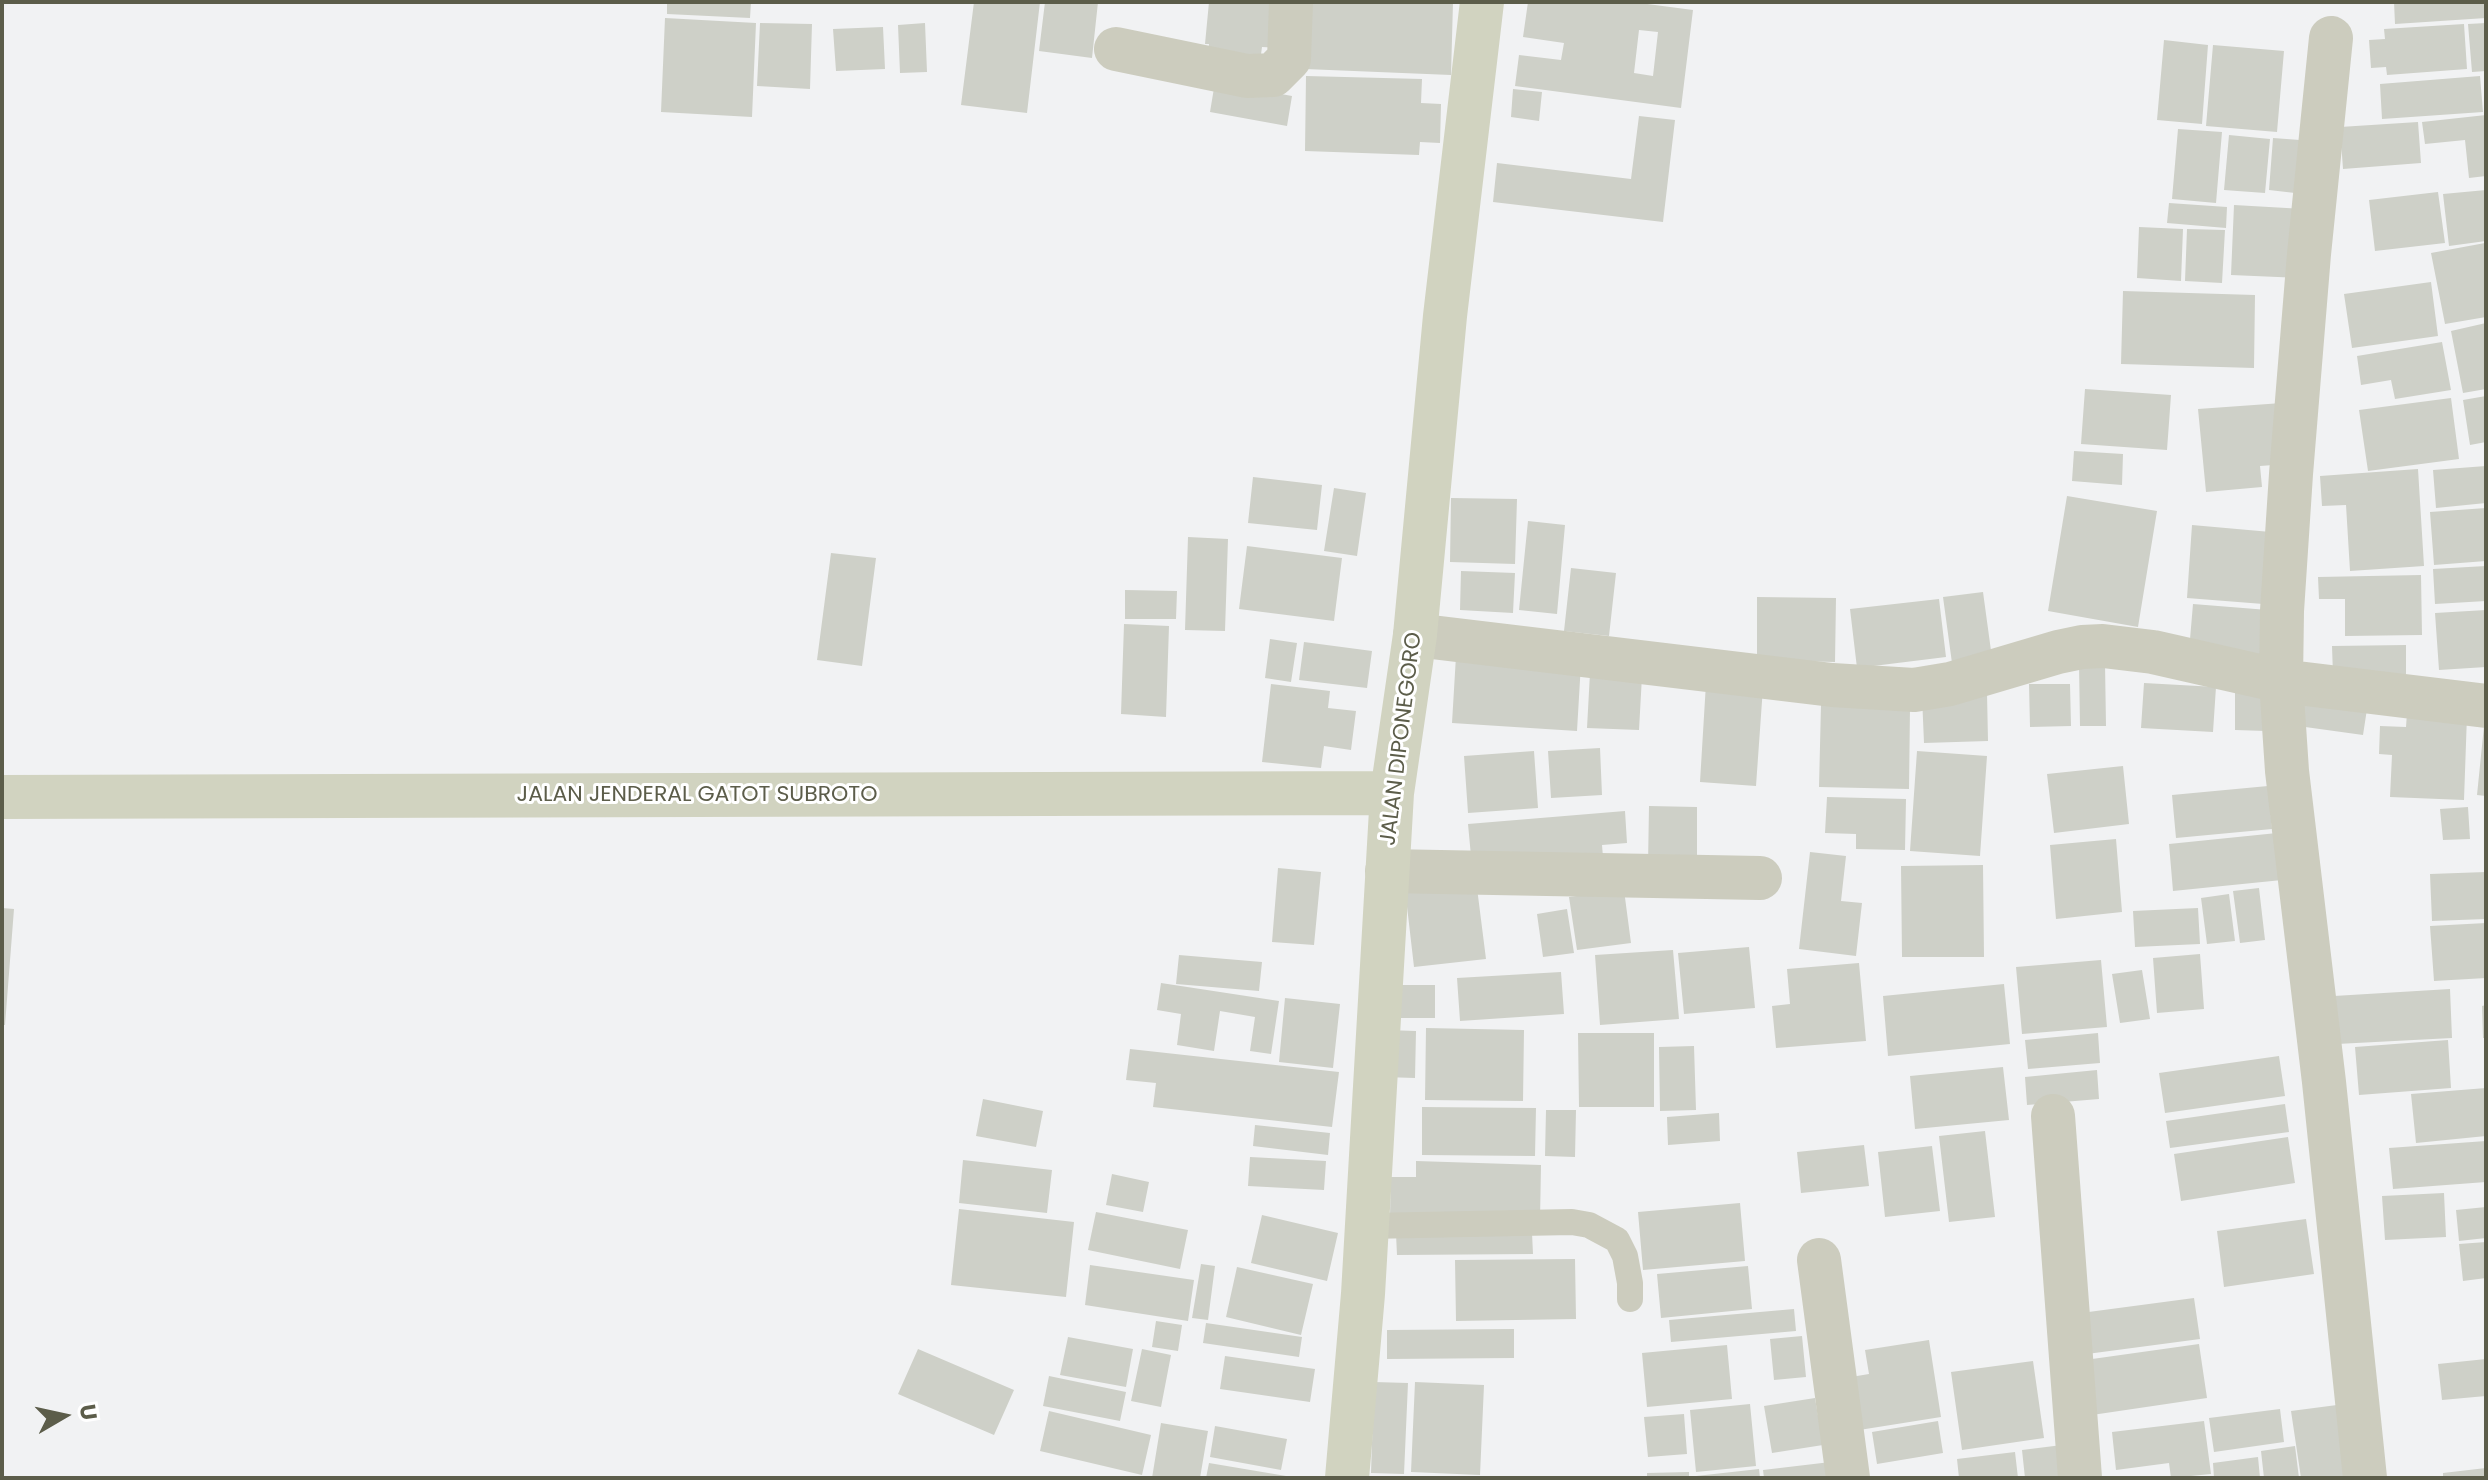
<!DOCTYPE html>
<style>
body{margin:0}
#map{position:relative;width:2488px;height:1480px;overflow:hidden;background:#f1f2f3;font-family:Poppins,sans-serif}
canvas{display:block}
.frame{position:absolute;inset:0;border:4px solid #5c5d4a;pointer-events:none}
.north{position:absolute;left:24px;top:1376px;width:80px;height:80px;-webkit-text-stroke:6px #fff;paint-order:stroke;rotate:81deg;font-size:22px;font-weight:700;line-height:32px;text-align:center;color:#5c5d4a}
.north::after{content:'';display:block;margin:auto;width:28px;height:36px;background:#5c5d4a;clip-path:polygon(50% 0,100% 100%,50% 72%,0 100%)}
</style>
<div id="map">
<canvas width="2488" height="1480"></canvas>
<div class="frame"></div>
<div class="north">U</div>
</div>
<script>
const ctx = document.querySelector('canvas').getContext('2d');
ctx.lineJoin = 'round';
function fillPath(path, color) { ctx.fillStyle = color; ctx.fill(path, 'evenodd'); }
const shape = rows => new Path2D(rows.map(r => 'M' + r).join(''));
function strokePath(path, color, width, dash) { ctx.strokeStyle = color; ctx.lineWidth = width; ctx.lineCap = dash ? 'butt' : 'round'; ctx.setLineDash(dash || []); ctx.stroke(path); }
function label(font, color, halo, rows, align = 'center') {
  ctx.font = font + ' Poppins,sans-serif'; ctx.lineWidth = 6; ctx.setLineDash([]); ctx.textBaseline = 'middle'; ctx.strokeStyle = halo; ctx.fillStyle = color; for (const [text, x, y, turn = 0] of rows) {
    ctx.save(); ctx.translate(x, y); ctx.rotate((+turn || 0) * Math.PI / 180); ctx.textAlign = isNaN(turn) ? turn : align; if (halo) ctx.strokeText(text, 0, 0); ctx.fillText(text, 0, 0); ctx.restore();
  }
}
const building = shape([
 [667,2,751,2,750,18,667,14],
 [974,2,1040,2,1027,113,961,105],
 [1045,2,1098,2,1092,58,1039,51],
 [1209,2,1287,2,1283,48,1262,47,1259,69,1207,65,1209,44,1205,44],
 [1308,2,1453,2,1451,75,1305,69],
 [1528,2,1632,2,1693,10,1681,108,1515,86,1519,55,1561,60,1564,43,1523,37],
 [1639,30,1658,32,1653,76,1634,73],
 [2394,2,2486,2,2486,18,2395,24],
 [665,18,756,23,752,117,661,112],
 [760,23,812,24,810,89,757,86],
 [925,23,927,72,900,73,898,25],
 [2486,23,2486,71,2472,72,2468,24],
 [2464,24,2467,69,2387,75,2386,67,2371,68,2369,40,2385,39,2384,29],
 [883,27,885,69,836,71,833,29],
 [2164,40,2208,45,2202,124,2157,120],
 [2213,45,2284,51,2277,132,2206,126],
 [1306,76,1422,79,1421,103,1441,104,1440,143,1420,142,1419,155,1305,151],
 [2480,76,2483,112,2382,119,2380,84],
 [1215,82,1292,96,1287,126,1210,112],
 [1513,89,1542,92,1539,121,1511,117],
 [2486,115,2486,176,2469,178,2465,140,2425,144,2422,122],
 [1639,116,1675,120,1663,222,1493,202,1497,163,1631,179],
 [2418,122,2421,163,2343,169,2340,127],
 [2178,129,2222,132,2216,203,2172,199],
 [2229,135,2270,139,2265,193,2224,190],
 [2273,138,2300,140,2295,193,2269,190],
 [2486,190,2486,241,2449,246,2443,194],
 [2438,192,2445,243,2375,251,2369,200],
 [2169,203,2227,207,2226,228,2167,223],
 [2234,205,2304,209,2301,278,2231,275],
 [2139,227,2183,229,2181,281,2137,278],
 [2187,229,2225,230,2222,283,2185,281],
 [2485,243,2486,317,2445,324,2431,253],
 [2431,282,2438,336,2352,348,2344,294],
 [2123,291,2255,295,2254,368,2121,364],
 [2486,323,2486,389,2463,393,2451,331],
 [2442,342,2451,390,2395,399,2391,380,2361,385,2357,356],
 [2085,389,2171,395,2167,450,2081,444],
 [2486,396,2486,442,2470,445,2463,400],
 [2451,398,2459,459,2368,471,2359,410],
 [2282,403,2287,464,2260,466,2262,487,2206,492,2198,409],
 [2074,451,2123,454,2122,485,2072,481],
 [2486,466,2486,503,2436,508,2433,470],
 [2418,469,2424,566,2350,571,2346,505,2322,506,2320,476],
 [1253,477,1322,485,1317,530,1248,523],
 [1334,488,1366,493,1357,556,1324,551],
 [2067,496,2157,511,2138,627,2048,611],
 [1451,498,1517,499,1515,564,1450,562],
 [2486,508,2486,561,2434,565,2430,512],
 [1528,521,1565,525,1557,614,1519,610],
 [2192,525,2282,533,2276,605,2187,598],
 [1188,537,1228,539,1225,631,1185,630],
 [1247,546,1342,558,1334,621,1239,609],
 [831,553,876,558,862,666,817,660],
 [2486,566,2486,601,2435,604,2433,569],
 [1571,568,1616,573,1609,636,1564,631],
 [1461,571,1515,573,1513,613,1460,610],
 [2421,575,2422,635,2345,636,2345,599,2319,599,2318,577],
 [1125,590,1177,591,1176,619,1125,619],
 [1983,592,1992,658,1952,663,1943,597],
 [1757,597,1836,598,1835,662,1757,660],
 [1939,599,1946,657,1857,668,1850,609],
 [2193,604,2268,610,2264,658,2189,651],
 [2486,610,2486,667,2439,670,2435,613],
 [1124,624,1169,626,1166,717,1121,714],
 [1270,639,1297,643,1291,682,1265,678],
 [1304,642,1372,651,1367,688,1299,680],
 [2406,645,2406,674,2333,675,2332,646],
 [1456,656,1581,663,1577,731,1452,723],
 [2079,663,2105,663,2106,726,2080,726],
 [1590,673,1642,676,1639,730,1587,728],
 [1706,683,1763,687,1756,786,1700,782],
 [2144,683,2216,687,2213,732,2141,728],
 [1271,684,1330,691,1328,708,1356,711,1351,750,1324,746,1321,768,1262,762],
 [2029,684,2070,684,2071,726,2030,727],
 [2235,686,2266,686,2266,731,2235,730],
 [2304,686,2369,696,2363,735,2298,726],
 [1987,693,1988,741,1924,743,1922,696],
 [1821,705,1910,707,1909,789,1819,787],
 [2407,713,2467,715,2464,800,2390,797,2392,755,2379,754,2380,726,2406,727],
 [2484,726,2486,726,2486,796,2477,795],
 [1600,748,1602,795,1551,798,1548,751],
 [1534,751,1538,808,1468,813,1464,756],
 [1917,751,1987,756,1980,856,1910,851],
 [2123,766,2129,824,2054,833,2047,774],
 [2268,786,2272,829,2176,838,2172,795],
 [1827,797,1906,799,1905,850,1856,849,1856,834,1825,833],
 [1649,806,1697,807,1697,865,1648,865],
 [2468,807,2470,839,2443,840,2440,809],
 [1625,811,1627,843,1602,845,1603,857,1472,867,1468,824],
 [2277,833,2282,880,2173,891,2169,844],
 [2116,839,2122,912,2056,919,2050,845],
 [1810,852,1846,856,1841,901,1862,903,1856,956,1799,949],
 [1983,865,1984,957,1902,957,1901,866],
 [1278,868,1321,872,1314,945,1272,942],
 [2486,872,2486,919,2432,921,2430,874],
 [1476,880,1486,959,1414,967,1405,889],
 [2259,888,2265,940,2240,943,2233,891],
 [1624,890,1631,943,1577,950,1569,897],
 [2229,894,2235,941,2207,944,2201,898],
 [2,908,14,909,5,1025,2,1025],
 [2198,908,2200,944,2135,947,2133,911],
 [1567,909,1574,953,1543,957,1537,914],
 [2486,923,2486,978,2434,981,2430,926],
 [1749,947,1755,1008,1684,1014,1678,953],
 [1673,950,1679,1019,1600,1025,1595,955],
 [2200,954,2204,1009,2157,1013,2153,958],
 [1179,955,1262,962,1259,991,1176,984],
 [2101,960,2107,1027,2022,1034,2016,967],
 [1859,963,1866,1041,1776,1048,1772,1006,1790,1004,1787,969],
 [2142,970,2150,1019,2120,1023,2112,974],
 [1561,972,1564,1014,1460,1021,1457,978],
 [1161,983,1279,1001,1271,1054,1250,1051,1255,1017,1220,1011,1214,1051,1177,1045,1181,1014,1157,1010],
 [2004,984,2010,1044,1888,1056,1883,996],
 [1394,985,1435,985,1435,1018,1394,1018],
 [2450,989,2452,1038,2337,1044,2334,996],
 [1285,998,1340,1004,1333,1068,1279,1062],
 [2486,1005,2486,1038,2483,1038,2482,1006],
 [1426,1028,1524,1030,1523,1101,1425,1100],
 [1386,1030,1416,1031,1415,1078,1384,1077],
 [1578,1033,1654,1033,1654,1107,1579,1107],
 [2098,1033,2100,1063,2028,1069,2025,1040],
 [2448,1040,2451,1088,2359,1095,2355,1047],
 [1694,1046,1696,1110,1660,1111,1659,1047],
 [1130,1049,1339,1072,1332,1127,1153,1107,1156,1083,1126,1080],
 [2279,1056,2285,1096,2165,1113,2159,1073],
 [2003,1067,2009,1120,1915,1129,1910,1076],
 [2097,1070,2099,1099,2027,1105,2025,1077],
 [2486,1088,2486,1136,2416,1143,2411,1094],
 [983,1099,1043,1111,1036,1147,976,1136],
 [2285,1104,2289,1132,2170,1148,2166,1121],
 [1422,1107,1536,1108,1535,1156,1422,1155],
 [1546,1110,1576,1110,1575,1157,1545,1156],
 [1719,1113,1720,1141,1668,1145,1667,1117],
 [1255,1125,1330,1133,1328,1155,1253,1146],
 [1985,1131,1995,1217,1949,1222,1939,1136],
 [2288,1137,2295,1183,2181,1201,2174,1154],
 [2486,1141,2486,1182,2393,1189,2389,1148],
 [1864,1145,1869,1186,1801,1193,1797,1152],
 [1932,1146,1940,1211,1885,1217,1878,1152],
 [1250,1157,1326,1161,1324,1190,1248,1186],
 [963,1160,1052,1170,1047,1213,959,1203],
 [1416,1161,1541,1165,1540,1220,1390,1215,1391,1177,1416,1177],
 [1112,1174,1149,1182,1143,1212,1106,1205],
 [2444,1193,2446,1237,2385,1240,2382,1196],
 [1740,1203,1745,1261,1643,1270,1638,1212],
 [2486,1207,2486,1238,2459,1241,2456,1210],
 [959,1209,1074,1222,1066,1297,951,1285],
 [1096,1212,1188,1230,1180,1269,1088,1250],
 [1262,1215,1338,1233,1327,1281,1251,1263],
 [2306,1219,2314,1274,2224,1287,2217,1231],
 [1532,1233,1533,1254,1397,1255,1396,1234],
 [2486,1242,2486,1278,2463,1281,2459,1244],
 [1575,1259,1576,1319,1456,1321,1455,1260],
 [1201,1264,1215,1266,1208,1320,1192,1318],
 [1090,1265,1194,1280,1188,1321,1085,1305],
 [1748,1266,1752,1309,1661,1318,1657,1274],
 [1237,1267,1313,1284,1301,1335,1226,1317],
 [2194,1298,2200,1339,2087,1354,2081,1313],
 [1794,1309,1796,1331,1671,1342,1669,1320],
 [1156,1321,1182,1325,1178,1351,1152,1347],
 [1206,1323,1302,1337,1299,1357,1203,1343],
 [1514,1329,1514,1358,1387,1359,1387,1330],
 [1802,1336,1806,1377,1774,1380,1770,1339],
 [1068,1337,1133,1349,1126,1387,1060,1375],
 [1929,1340,1941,1417,1853,1431,1845,1378,1869,1374,1865,1350],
 [2199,1344,2207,1398,2092,1415,2085,1360],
 [1727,1345,1732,1399,1647,1407,1642,1353],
 [918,1349,1014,1390,994,1435,898,1394],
 [1142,1349,1171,1355,1161,1407,1131,1401],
 [1225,1356,1315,1369,1310,1402,1220,1389],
 [2486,1359,2486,1396,2442,1400,2438,1364],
 [2033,1361,2044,1438,1962,1450,1951,1372],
 [1049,1376,1126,1392,1120,1421,1043,1406],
 [1374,1382,1408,1383,1404,1474,1371,1473],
 [1415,1382,1484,1385,1480,1475,1411,1472],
 [1815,1398,1823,1445,1772,1453,1764,1406],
 [1750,1404,1756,1466,1696,1472,1690,1410],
 [2337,1405,2347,1478,2301,1478,2291,1411],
 [2280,1409,2284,1442,2214,1452,2209,1418],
 [1049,1411,1151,1435,1142,1475,1040,1451],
 [1684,1414,1687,1454,1648,1457,1644,1417],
 [1938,1421,1943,1453,1877,1464,1872,1432],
 [2204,1421,2211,1474,2171,1478,2169,1463,2116,1470,2112,1432],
 [1161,1423,1208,1431,1200,1478,1152,1478],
 [1215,1426,1287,1439,1281,1470,1210,1457],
 [2062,1445,2066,1478,2025,1478,2022,1450],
 [2295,1446,2299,1478,2264,1478,2261,1451],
 [2015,1452,2018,1478,1959,1478,1957,1459],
 [2258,1457,2260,1478,2214,1478,2213,1463],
 [1839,1461,1841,1478,1764,1478,1763,1470],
 [1209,1463,1286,1476,1286,1478,1206,1478],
 [2486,1468,2486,1478,2443,1478,2443,1473],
 [1759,1469,1760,1478,1696,1478,1696,1476],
 [1689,1472,1689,1478,1647,1478,1647,1473]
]);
const service = shape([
 [1367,1226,1572,1222,1589,1225,1617,1240,1625,1256,1630,1283,1630,1299]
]);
const minor = shape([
 [2331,38,2309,254,2291,474,2282,611,2281,681,2287,771,2324,1082,2365,1478],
 [1116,49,1247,76,1273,75,1289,59,1291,2],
 [1415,635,1832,685,1914,690,1950,684,2058,652,2082,647,2103,646,2153,652,2281,681,2486,706],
 [1387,871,1760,878],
 [2053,1116,2080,1478],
 [1819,1260,1848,1478]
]);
const secondary = shape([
 [2,797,1392,793],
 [1347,1478,1363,1294,1392,793,1415,635,1445,316,1482,2]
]);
const streetNames = [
 ["JALAN DIPONEGORO",1402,739,-83],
 ["JALAN JENDERAL GATOT SUBROTO",697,795]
];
fillPath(building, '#ced0c8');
strokePath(service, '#ccccbe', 26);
strokePath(minor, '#ccccbe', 44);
strokePath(secondary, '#d1d3c0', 44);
label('22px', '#5c5d4a', '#fff', streetNames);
</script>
